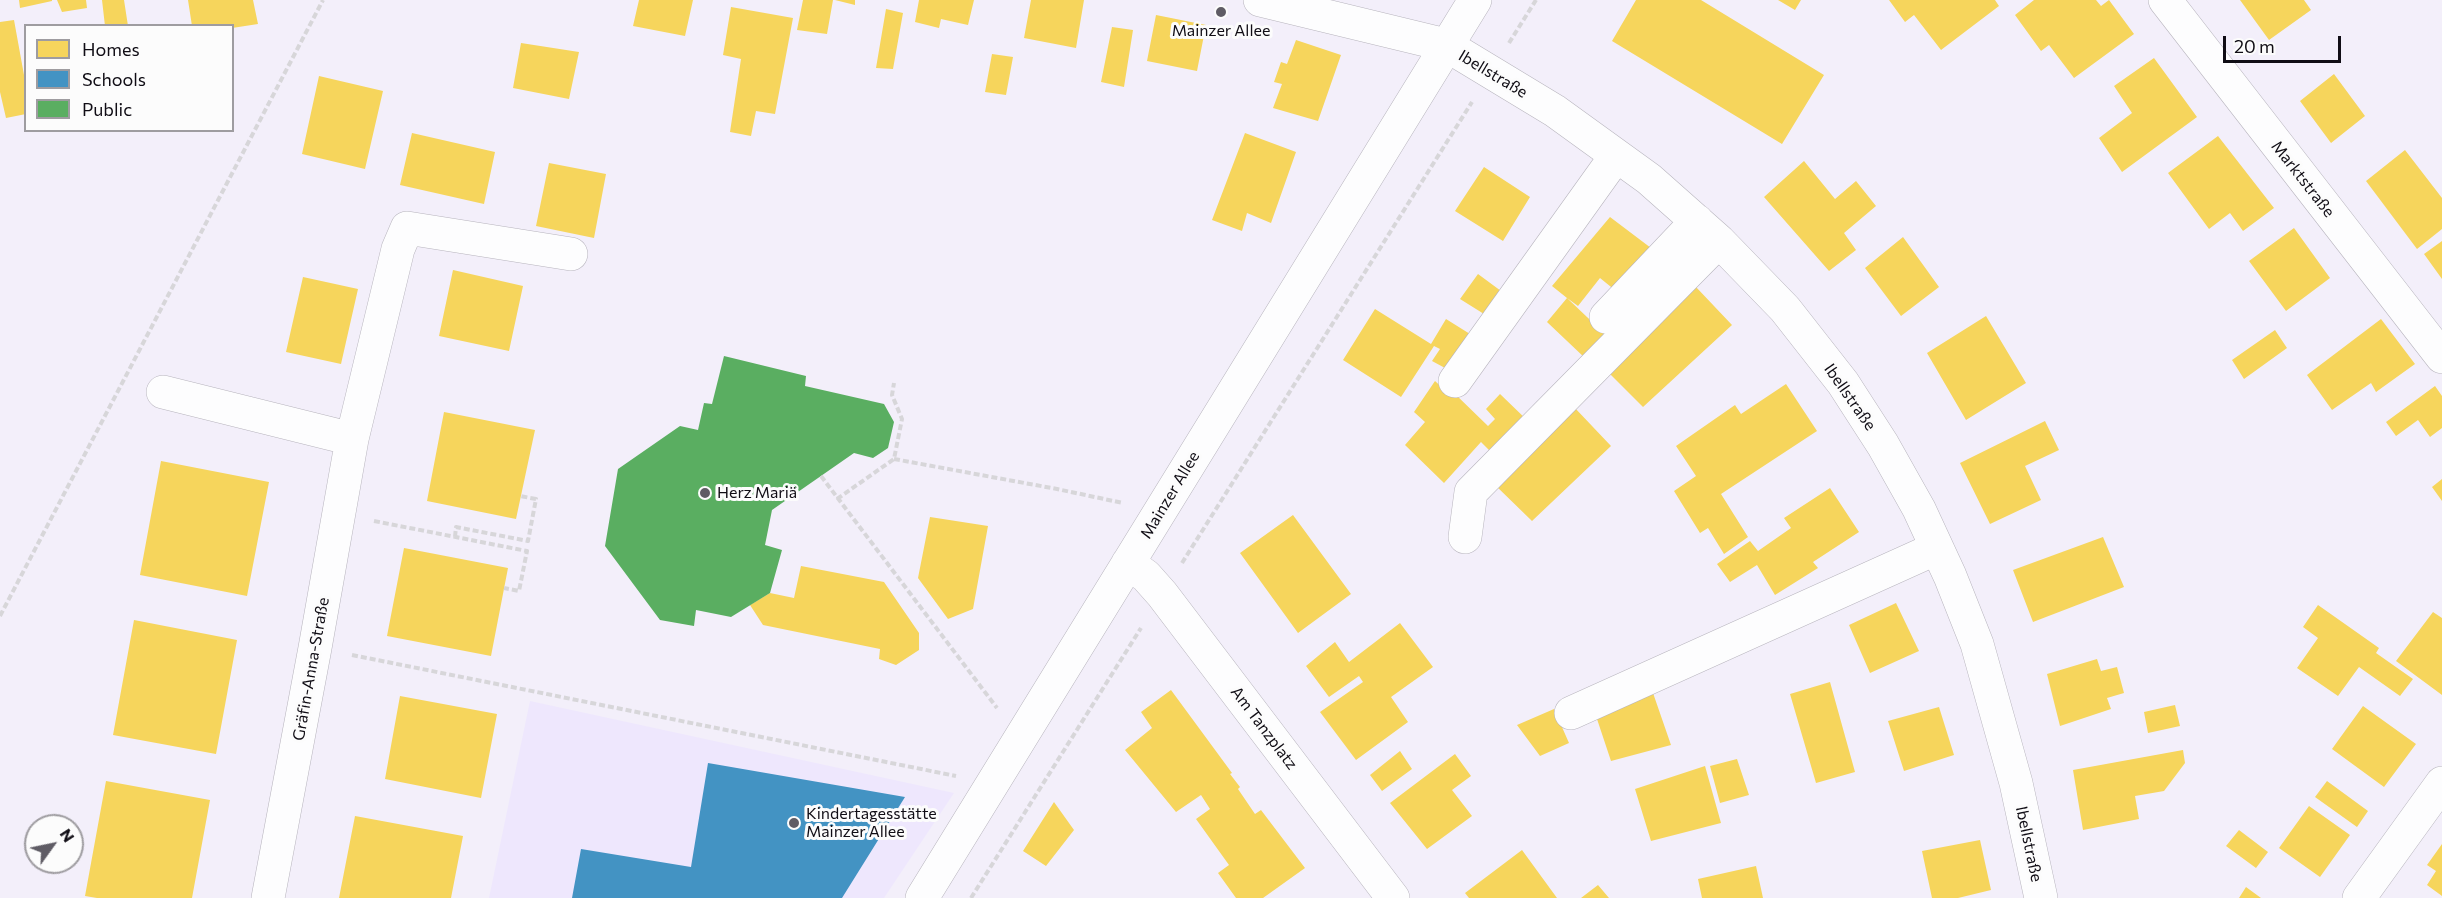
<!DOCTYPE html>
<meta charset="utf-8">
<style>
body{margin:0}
#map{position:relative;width:2442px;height:898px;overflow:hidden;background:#f3effa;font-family:Commissioner,sans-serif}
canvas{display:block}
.legend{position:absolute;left:24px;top:24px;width:210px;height:108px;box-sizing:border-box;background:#fcfcfc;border:2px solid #9e9ca0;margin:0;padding:8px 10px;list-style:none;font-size:18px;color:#100d15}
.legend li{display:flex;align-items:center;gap:12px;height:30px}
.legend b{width:30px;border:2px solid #9e9ca0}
.north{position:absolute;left:24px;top:814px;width:60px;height:60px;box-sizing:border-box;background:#fcfcfc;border:2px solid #9e9ca0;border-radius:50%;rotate:57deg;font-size:16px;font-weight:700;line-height:24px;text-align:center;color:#100d15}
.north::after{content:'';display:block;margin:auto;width:21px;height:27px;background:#5f5c65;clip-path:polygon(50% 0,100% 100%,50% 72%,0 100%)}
.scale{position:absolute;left:2223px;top:36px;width:118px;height:27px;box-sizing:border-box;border:3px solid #100d15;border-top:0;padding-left:8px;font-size:18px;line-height:21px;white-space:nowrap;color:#100d15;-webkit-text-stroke:4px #fcfcfc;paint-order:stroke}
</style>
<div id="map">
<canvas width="2442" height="898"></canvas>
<ul class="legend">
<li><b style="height:16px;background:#f6d55c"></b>Homes</li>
<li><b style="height:16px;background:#4393c3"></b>Schools</li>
<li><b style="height:16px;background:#5aae61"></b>Public</li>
</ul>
<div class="north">N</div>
<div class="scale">20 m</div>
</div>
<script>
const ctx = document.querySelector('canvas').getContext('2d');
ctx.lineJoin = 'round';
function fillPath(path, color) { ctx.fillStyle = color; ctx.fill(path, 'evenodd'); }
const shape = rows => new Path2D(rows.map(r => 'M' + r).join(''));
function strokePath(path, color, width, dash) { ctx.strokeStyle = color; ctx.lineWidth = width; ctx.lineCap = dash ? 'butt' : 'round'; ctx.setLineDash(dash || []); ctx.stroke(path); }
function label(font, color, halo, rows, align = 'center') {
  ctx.font = font + ' Commissioner,sans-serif'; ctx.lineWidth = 6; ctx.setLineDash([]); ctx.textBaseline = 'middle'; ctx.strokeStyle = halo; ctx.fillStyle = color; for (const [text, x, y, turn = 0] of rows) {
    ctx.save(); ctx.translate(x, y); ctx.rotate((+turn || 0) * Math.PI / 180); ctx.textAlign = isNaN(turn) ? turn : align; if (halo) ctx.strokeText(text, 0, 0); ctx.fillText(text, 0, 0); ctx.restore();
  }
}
const built = shape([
 [530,701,954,793,884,898,489,898]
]);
const homes = shape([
 [19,0,52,0,52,1,20,8],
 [57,0,86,0,87,8,62,12],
 [102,0,124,0,128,26,105,26],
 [188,0,253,0,258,24,232,28,232,26,192,26],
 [639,0,693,0,685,36,633,26],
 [803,0,833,0,827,34,797,30],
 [835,0,855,0,855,5],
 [919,0,974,0,968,25,941,19,939,28,915,22],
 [1031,0,1084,0,1076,48,1024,38],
 [1636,0,1701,0,1824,75,1782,144,1612,41],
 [1778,0,1801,0,1795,10],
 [1889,0,1995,0,1999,6,1941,50,1914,15,1905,22],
 [2034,0,2096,0,2101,6,2109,0,2134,34,2074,78,2049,45,2041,51,2015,15],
 [2240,0,2304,0,2311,10,2269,40],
 [731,7,793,18,775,114,756,111,751,136,730,132,741,59,723,55],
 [886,9,903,13,893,69,876,68],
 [1156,15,1206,25,1197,71,1147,61],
 [14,20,26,86,26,114,6,118,0,92,0,22],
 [1112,27,1133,30,1124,87,1101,82],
 [1296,40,1341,55,1318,121,1273,108,1282,84,1274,82,1281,62,1287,64],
 [521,43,579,52,569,99,513,88],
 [992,54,1013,57,1006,95,985,92],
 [2154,58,2197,117,2122,172,2099,138,2132,113,2114,86],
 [2334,74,2365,116,2331,143,2300,101],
 [319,76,383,91,365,169,302,154],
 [412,133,495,152,484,204,400,185],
 [1245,133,1296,152,1271,223,1247,213,1242,231,1212,220],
 [2218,136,2274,208,2243,231,2230,213,2209,229,2168,173],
 [2405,150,2442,198,2442,229,2417,249,2366,181],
 [1804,161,1835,199,1856,181,1876,206,1844,233,1856,250,1829,271,1764,197],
 [549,163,606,174,594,238,536,226],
 [1484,167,1530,197,1503,241,1455,211],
 [1610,217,1651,248,1616,291,1600,278,1578,306,1567,298,1607,336,1586,359,1547,322,1567,298,1552,286],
 [2294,228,2330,278,2286,311,2249,261],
 [1903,237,1939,287,1901,316,1865,268],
 [2442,241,2442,279,2424,254],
 [453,270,523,286,509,351,439,336],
 [1478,274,1501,291,1484,314,1460,299],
 [303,277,358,289,341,364,286,352],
 [1696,287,1732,325,1643,407,1607,371],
 [1375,309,1431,344,1446,319,1470,334,1445,368,1432,361,1440,349,1434,346,1401,397,1343,360],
 [1986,316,2026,383,1966,420,1927,353],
 [2381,319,2415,364,2376,392,2371,383,2332,410,2307,375],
 [2275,330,2287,348,2244,379,2232,360],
 [1435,381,1450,395,1453,392,1488,426,1495,419,1486,409,1500,394,1528,421,1494,455,1481,442,1444,483,1405,445,1425,422,1414,412],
 [1786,384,1817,431,1721,494,1748,537,1724,554,1708,528,1700,533,1674,491,1696,476,1676,446,1735,405,1741,414],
 [2435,386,2442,396,2442,428,2430,437,2418,420,2396,436,2386,422],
 [1574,407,1611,446,1532,521,1494,484],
 [444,412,535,430,516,519,427,501],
 [2045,421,2059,450,2025,466,2041,500,1990,524,1960,463],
 [161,461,269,482,247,596,140,575],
 [2442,479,2442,501,2432,487],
 [1830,488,1859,532,1813,562,1818,568,1775,595,1757,565,1730,582,1717,564,1750,541,1758,551,1791,528,1784,518],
 [1293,515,1351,594,1298,633,1240,553],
 [930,517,988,526,973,609,948,619,918,578],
 [2103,537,2124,587,2033,622,2013,570],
 [404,548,508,568,491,656,387,636],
 [801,566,884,582,919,633,919,650,896,665,879,659,880,649,763,625,750,605,770,593,794,598],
 [1896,603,1919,651,1870,673,1849,625],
 [2318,605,2379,648,2376,653,2413,679,2400,696,2359,667,2338,696,2297,668,2318,638,2303,627],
 [2433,612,2442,618,2442,695,2396,661],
 [134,620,237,640,216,754,113,735],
 [1400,623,1433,667,1391,697,1408,722,1356,760,1320,712,1363,682,1359,676,1329,697,1306,666,1335,642,1349,662],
 [2097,659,2101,671,2117,667,2124,693,2107,698,2111,709,2060,726,2047,674],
 [1830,682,1855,772,1816,783,1790,694],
 [1171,690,1232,773,1230,774,1240,787,1238,789,1255,814,1261,810,1305,868,1263,898,1236,898,1218,873,1229,865,1196,819,1210,809,1201,795,1176,812,1125,750,1152,728,1141,712],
 [1653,693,1671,745,1611,761,1595,713],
 [400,696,497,714,481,798,385,779],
 [2175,705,2180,726,2148,733,2144,712],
 [2363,706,2416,744,2384,787,2332,749],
 [1939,707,1954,755,1904,771,1888,721],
 [1554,709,1569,743,1540,756,1517,725],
 [2183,750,2185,763,2164,791,2135,796,2139,819,2083,830,2073,770],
 [1400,751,1412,769,1382,791,1370,775],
 [1455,754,1471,776,1452,790,1472,816,1427,849,1390,803],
 [1737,759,1749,795,1720,803,1710,766],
 [1705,766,1721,823,1651,841,1635,789],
 [106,781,210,800,192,898,97,898,85,896],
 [2327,781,2368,811,2357,827,2315,797],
 [1054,802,1074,830,1046,866,1023,851],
 [2309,806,2350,835,2320,877,2279,848],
 [355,816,463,836,451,898,339,898],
 [2239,830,2268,852,2256,868,2226,846],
 [1980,840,1991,890,1958,898,1932,898,1922,851],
 [2442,844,2442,896,2427,885,2436,871,2427,865],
 [1522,850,1557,898,1469,898,1465,893],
 [1756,866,1763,898,1702,898,1698,879],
 [1598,885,1609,898,1581,898],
 [2246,887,2261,898,2239,898]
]);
const schools = shape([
 [708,763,905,797,842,898,572,898,581,849,691,867]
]);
const public = shape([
 [724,356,806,376,805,386,884,404,894,422,888,448,873,458,854,453,772,510,765,545,782,550,770,593,731,617,696,610,694,626,660,620,605,546,618,469,680,426,698,430,704,403,712,404]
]);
const path = shape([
 [1509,43,1536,0],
 [894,459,1057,489,1123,503],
 [821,476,997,708],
 [837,499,894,459,902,419,892,395,894,383],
 [374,521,527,551,519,591,504,588],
 [455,537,456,527,528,541,536,499,520,496],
 [1182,563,1472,102],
 [0,616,323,0],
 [352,655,956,776],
 [971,898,1141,628]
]);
const minor = shape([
 [1260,0,1446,45,1555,111,1649,179,1719,241,1785,309,1843,383,1883,445,1919,509,1950,576,1977,644,2016,783,2041,898],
 [2165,0,2442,357],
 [1606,317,1697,221],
 [1455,381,1616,156],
 [163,392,352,439],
 [1465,537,1471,492,1719,241],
 [1128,563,1146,576,1162,594,1393,898],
 [1571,713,1937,548],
 [268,898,315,648,352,439,398,249,407,228,571,254],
 [922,898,1475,0],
 [2359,898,2442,783]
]);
const markers = [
 [1221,12,6,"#5f5c65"],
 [705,493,6,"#5f5c65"],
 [794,823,6,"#5f5c65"]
];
const poiNames = [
 ["Mainzer Allee",1221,31,"center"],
 ["Herz Mariä",717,493],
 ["Kindertagesstätte",806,814],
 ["Mainzer Allee",806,832]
];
const streetNames = [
 ["Ibellstraße",1493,74,31],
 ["Marktstraße",2303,179,52],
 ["Ibellstraße",1850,397,55],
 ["Mainzer Allee",1170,495,-59],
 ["Gräfin-Anna-Straße",311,669,-80],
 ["Am Tanzplatz",1264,728,53],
 ["Ibellstraße",2029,844,78]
];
fillPath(built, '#eee7fd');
fillPath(homes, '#f6d55c');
fillPath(schools, '#4393c3');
fillPath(public, '#5aae61');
strokePath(minor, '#b7b4bd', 34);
strokePath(path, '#d7d6d9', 4, [6, 3]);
strokePath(minor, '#fdfdfe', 33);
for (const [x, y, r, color] of markers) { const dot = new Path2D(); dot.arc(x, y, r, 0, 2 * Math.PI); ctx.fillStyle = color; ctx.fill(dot); strokePath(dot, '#fcfcfc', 2); }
label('16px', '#100d15', '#fcfcfc', poiNames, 'left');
label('16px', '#100d15', '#fcfcfc', streetNames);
</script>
